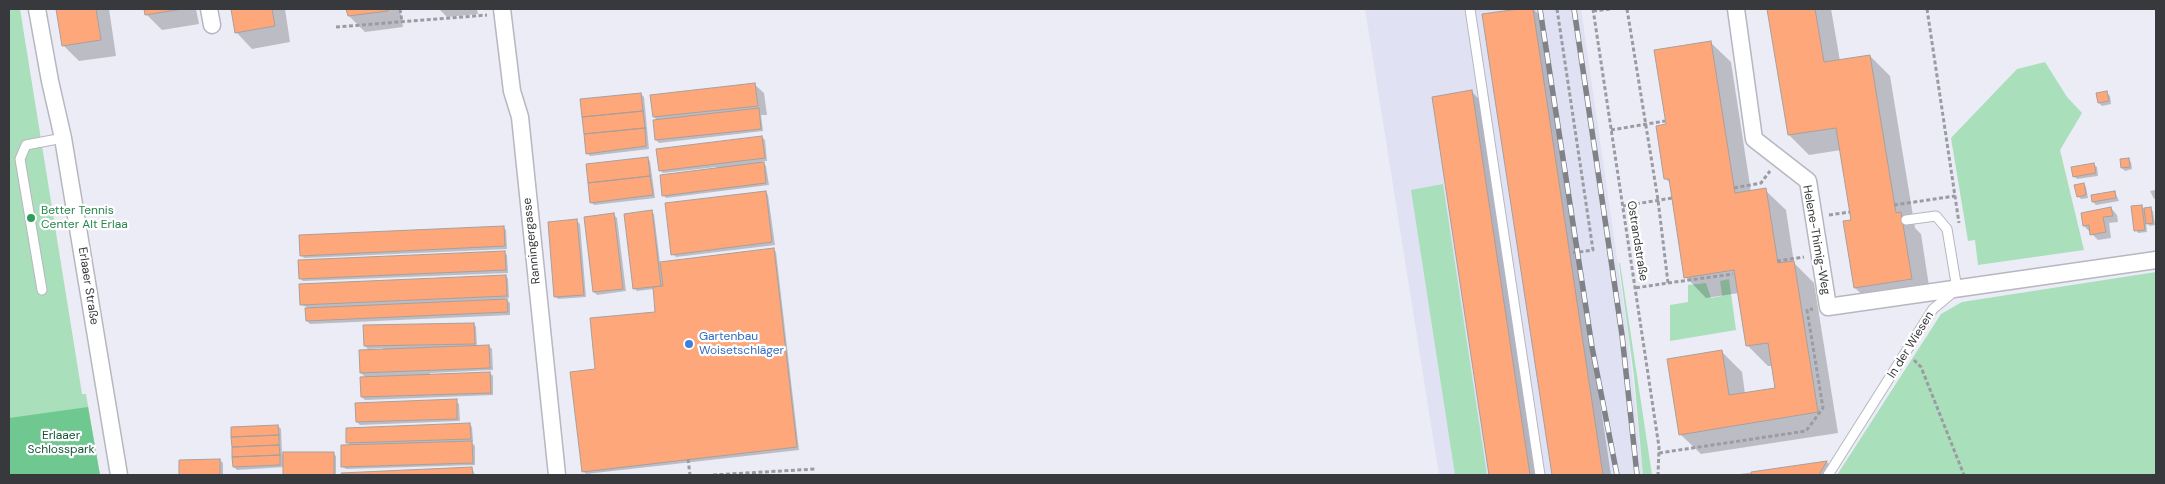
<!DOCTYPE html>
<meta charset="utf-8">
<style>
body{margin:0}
#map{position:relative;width:2165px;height:484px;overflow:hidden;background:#ebecf5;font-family:"DM Sans",sans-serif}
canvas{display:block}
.frame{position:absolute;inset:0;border:10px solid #38393c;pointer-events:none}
</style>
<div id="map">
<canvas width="2165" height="484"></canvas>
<div class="frame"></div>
</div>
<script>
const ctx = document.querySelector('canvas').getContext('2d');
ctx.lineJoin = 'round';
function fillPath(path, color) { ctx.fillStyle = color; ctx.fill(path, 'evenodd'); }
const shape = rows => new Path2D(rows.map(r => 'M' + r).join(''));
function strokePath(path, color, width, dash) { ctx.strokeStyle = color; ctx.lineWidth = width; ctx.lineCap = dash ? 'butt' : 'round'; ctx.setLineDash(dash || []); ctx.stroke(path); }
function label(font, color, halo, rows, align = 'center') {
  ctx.font = font + ' "DM Sans",sans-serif'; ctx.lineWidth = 4.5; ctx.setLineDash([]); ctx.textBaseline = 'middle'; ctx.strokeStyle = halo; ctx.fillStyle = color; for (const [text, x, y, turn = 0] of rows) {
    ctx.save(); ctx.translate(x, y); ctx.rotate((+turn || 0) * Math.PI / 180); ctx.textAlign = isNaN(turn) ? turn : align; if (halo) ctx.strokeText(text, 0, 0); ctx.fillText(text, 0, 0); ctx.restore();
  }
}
const built = shape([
 [1365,9,1581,9,1627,327,1643,475,1439,475]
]);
const green = shape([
 [9,9,20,9,82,394,86,394,100,475,9,475],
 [2045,62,2067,97,2082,113,2060,150,2084,250,1978,265,1975,240,1968,241,1951,138,2017,69],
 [1443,184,1487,475,1455,475,1411,190],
 [1619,263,1620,263,1652,475,1643,475,1634,376],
 [2156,272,2156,475,1837,475,1941,314,1962,302],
 [1729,279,1736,330,1670,341,1670,305,1688,302,1688,285,1706,283,1711,298,1722,296,1720,281]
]);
const forest = shape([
 [88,407,100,475,9,475,9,418]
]);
const shadow = shape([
 [58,9,109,9,116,56,79,61,63,45],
 [145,9,196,9,199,24,162,30,146,14],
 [233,9,285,9,290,42,252,49,237,33],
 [348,9,400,9,403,27,365,32,349,16],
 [439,9,477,9,478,14,447,17],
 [1527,9,1533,9,1542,17,1611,475,1553,475,1484,15],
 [1768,9,1831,9,1840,61,1870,56,1890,76,1915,228,1921,234,1931,299,1876,308,1855,288,1852,221,1841,150,1809,155,1789,135],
 [1710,42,1731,62,1751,192,1765,190,1786,210,1794,263,1814,283,1838,433,1701,454,1680,434,1722,352,1742,372,1745,394,1777,389,1773,366,1768,366,1748,346,1739,293,1706,298,1686,277,1671,184,1666,179,1668,125],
 [754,84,764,93,767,115,761,115,763,131,659,143,656,140,658,121,654,117],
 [1472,92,1481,101,1538,475,1490,475,1433,98],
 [2107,93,2110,96,2111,104,2102,106,2099,103],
 [641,94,644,97,649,149,590,156,587,153],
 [762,137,765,140,767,161,762,161,766,166,769,185,666,198,663,195,716,169,716,167,663,173,660,170],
 [647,158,650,161,655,198,594,205,591,202],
 [2128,159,2131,162,2132,169,2125,171,2122,168],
 [2094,165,2097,167,2098,176,2077,179,2074,176],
 [2084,184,2086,187,2088,198,2081,199,2078,196],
 [2155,190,2156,198,2154,199,2150,191],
 [766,192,768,195,775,245,676,257,673,254],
 [2115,192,2119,201,2096,205,2093,202],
 [2141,206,2145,209,2150,209,2153,211,2155,225,2150,226,2146,222,2147,232,2138,233,2136,230],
 [2111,208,2117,215,2118,222,2109,223,2111,238,2098,240,2084,226],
 [651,211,654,214,660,263,774,250,776,252,799,450,586,474,583,471,596,370,657,313,654,289,637,291,634,288],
 [614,215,617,218,626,291,597,295,594,292,585,218],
 [577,221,580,224,586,297,558,299,555,296],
 [503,227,506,230,507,249,304,258,301,255],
 [504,252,507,255,508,273,303,281,300,278],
 [506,276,508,279,509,298,505,298,510,303,510,315,310,324,307,321,307,307,301,305],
 [474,324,476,327,477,347,489,346,492,349,493,370,430,373,430,375,490,373,493,376,493,395,365,400,362,397,366,378,361,373,383,351,383,348,368,349,365,346],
 [456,401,459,404,460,421,360,425,357,422],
 [469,424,472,427,473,441,470,441,475,446,475,465,346,469,343,467,351,446,347,442],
 [278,426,281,429,282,454,333,453,336,456,336,475,284,475,284,467,237,470,234,467],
 [220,460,223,463,223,475,181,475,180,461],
 [1827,462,1830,465,1823,475,1740,474],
 [472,468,475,475,343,475,343,474]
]);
const building = shape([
 [56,9,96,9,101,40,62,46,56,9],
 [144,9,183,9,145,15,144,9],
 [231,9,272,9,275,26,235,33,231,9],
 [346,9,388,9,388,11,348,16,346,9],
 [1533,9,1603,475,1552,475,1482,14,1519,9,1533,9],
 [1767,9,1815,9,1824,62,1870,55,1896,213,1901,212,1912,279,1854,288,1843,221,1851,220,1836,128,1788,135,1767,9],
 [1711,41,1735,193,1766,188,1778,263,1794,261,1818,412,1679,435,1667,359,1722,350,1729,395,1775,388,1768,343,1746,346,1734,270,1684,278,1669,179,1664,179,1656,126,1666,124,1654,50,1711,41],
 [755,83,758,106,653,117,650,95,755,83],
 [1472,90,1530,475,1489,475,1432,97,1472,90],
 [2107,91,2109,101,2098,103,2096,93,2107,91],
 [641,93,643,111,582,117,580,99,641,93],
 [759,108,761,129,655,140,653,120,759,108],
 [643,111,645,128,584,134,582,117,643,111],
 [645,128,646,146,586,154,584,134,645,128],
 [762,136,765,158,659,171,656,149,762,136],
 [648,157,650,176,588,183,586,164,648,157],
 [2129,158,2130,167,2121,168,2120,159,2129,158],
 [764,162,766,183,662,196,660,175,764,162],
 [2094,163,2096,173,2073,177,2071,167,2094,163],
 [650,176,653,195,590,203,588,183,650,176],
 [2084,183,2086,195,2077,197,2074,185,2084,183],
 [766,191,772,242,671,255,665,203,766,191],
 [2115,191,2116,198,2092,202,2091,195,2115,191],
 [2142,205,2145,230,2134,231,2131,206,2142,205],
 [2111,207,2113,216,2103,217,2106,232,2090,235,2089,225,2083,226,2081,213,2111,207],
 [2151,207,2153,223,2146,224,2144,208,2151,207],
 [652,210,661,286,633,289,624,214,652,210],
 [614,213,623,289,593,292,584,217,614,213],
 [577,219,584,295,554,297,548,222,577,219],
 [504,226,505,246,300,256,299,235,504,226],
 [774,248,797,447,582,472,570,372,595,369,590,318,655,312,653,287,663,286,660,262,774,248],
 [505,251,506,270,299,279,298,260,505,251],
 [506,275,507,296,300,305,299,284,506,275],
 [507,299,508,312,306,321,305,308,507,299],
 [474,323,475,344,364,346,363,325,474,323],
 [489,345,490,368,360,373,359,350,489,345],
 [490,372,491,393,361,397,360,377,490,372],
 [457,399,457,419,356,422,355,403,457,399],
 [470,423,471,439,346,443,346,428,470,423],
 [278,425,279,435,231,437,231,427,278,425],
 [279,435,279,445,232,447,231,437,279,435],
 [472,441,473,463,341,467,341,445,472,441],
 [279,445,280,455,232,457,232,447,279,445],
 [283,452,334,452,334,475,283,475,283,452],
 [280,455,280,465,233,467,232,457,280,455],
 [220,459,220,475,179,475,179,460,220,459],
 [1827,461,1819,475,1752,475,1751,472,1827,461],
 [472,467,473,475,342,475,341,473,472,467]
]);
const path = shape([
 [400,9,402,22],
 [1557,9,1593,250,1572,253],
 [1593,9,1659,447,1658,475],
 [1627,9,1658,200,1668,283,1635,288],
 [1927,9,1959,223],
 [1593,11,1610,9],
 [336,27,487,15],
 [1611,130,1665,121],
 [1734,188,1761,183,1770,171],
 [1894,205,1955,196],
 [1623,206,1672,198],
 [1829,215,1850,212],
 [1777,261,1804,257],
 [1668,283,1733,274],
 [1914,360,1921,367,1964,475],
 [1659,453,1806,431,1823,408,1807,310,1813,309],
 [688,459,690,475],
 [713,475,815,469]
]);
const lane = shape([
 [1470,9,1540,475],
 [42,290,20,159,26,145,63,138],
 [1828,475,1933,309,1957,289,1947,229,1936,216,1906,220]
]);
const street = shape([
 [37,9,50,81,63,138,119,475],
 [209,9,212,25],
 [502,9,512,91,520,117,557,475],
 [1736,9,1754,139,1808,181,1828,307,2156,260]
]);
const rail = shape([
 [1540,9,1592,347,1617,475],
 [1574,9,1622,335,1637,475]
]);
const markers = [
 [31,218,5,"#2e9e5b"],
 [689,344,5,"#3f7fe0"]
];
const leisureNames = [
 ["Better Tennis",41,211],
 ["Center Alt Erlaa",41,225]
];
const streetNames = [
 ["Helene-Thimig-Weg",1816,240,80],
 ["Ranningergasse",532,241,-96],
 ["Ostrandstraße",1637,241,81],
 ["Erlaaer Straße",88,286,81],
 ["In der Wiesen",1911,345,-58]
];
const shopNames = [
 ["Gartenbau",699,337],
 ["Woisetschläger",699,351]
];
const parkNames = [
 ["Erlaaer",61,436],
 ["Schlosspark",61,450]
];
fillPath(built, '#e0e2f3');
fillPath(green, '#a9dfbb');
fillPath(forest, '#6fc890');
fillPath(shadow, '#0003');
fillPath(building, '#fda77b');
strokePath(building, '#a99f9b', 1);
strokePath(lane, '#b6b7c0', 11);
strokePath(street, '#b6b7c0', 19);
strokePath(path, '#9b9ca3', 3, [4, 2.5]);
strokePath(lane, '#fff', 9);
strokePath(street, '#fff', 16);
strokePath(rail, '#818288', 5.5);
strokePath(rail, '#fff', 4, [11]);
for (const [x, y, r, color] of markers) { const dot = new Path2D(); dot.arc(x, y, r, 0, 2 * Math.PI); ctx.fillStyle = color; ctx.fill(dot); strokePath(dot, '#fff', 2); }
label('12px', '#27864d', '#fff', leisureNames, 'left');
label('12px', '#38393c', '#fff', streetNames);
label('12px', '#366cbe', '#fff', shopNames, 'left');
label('12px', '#125532', '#fff', parkNames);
</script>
